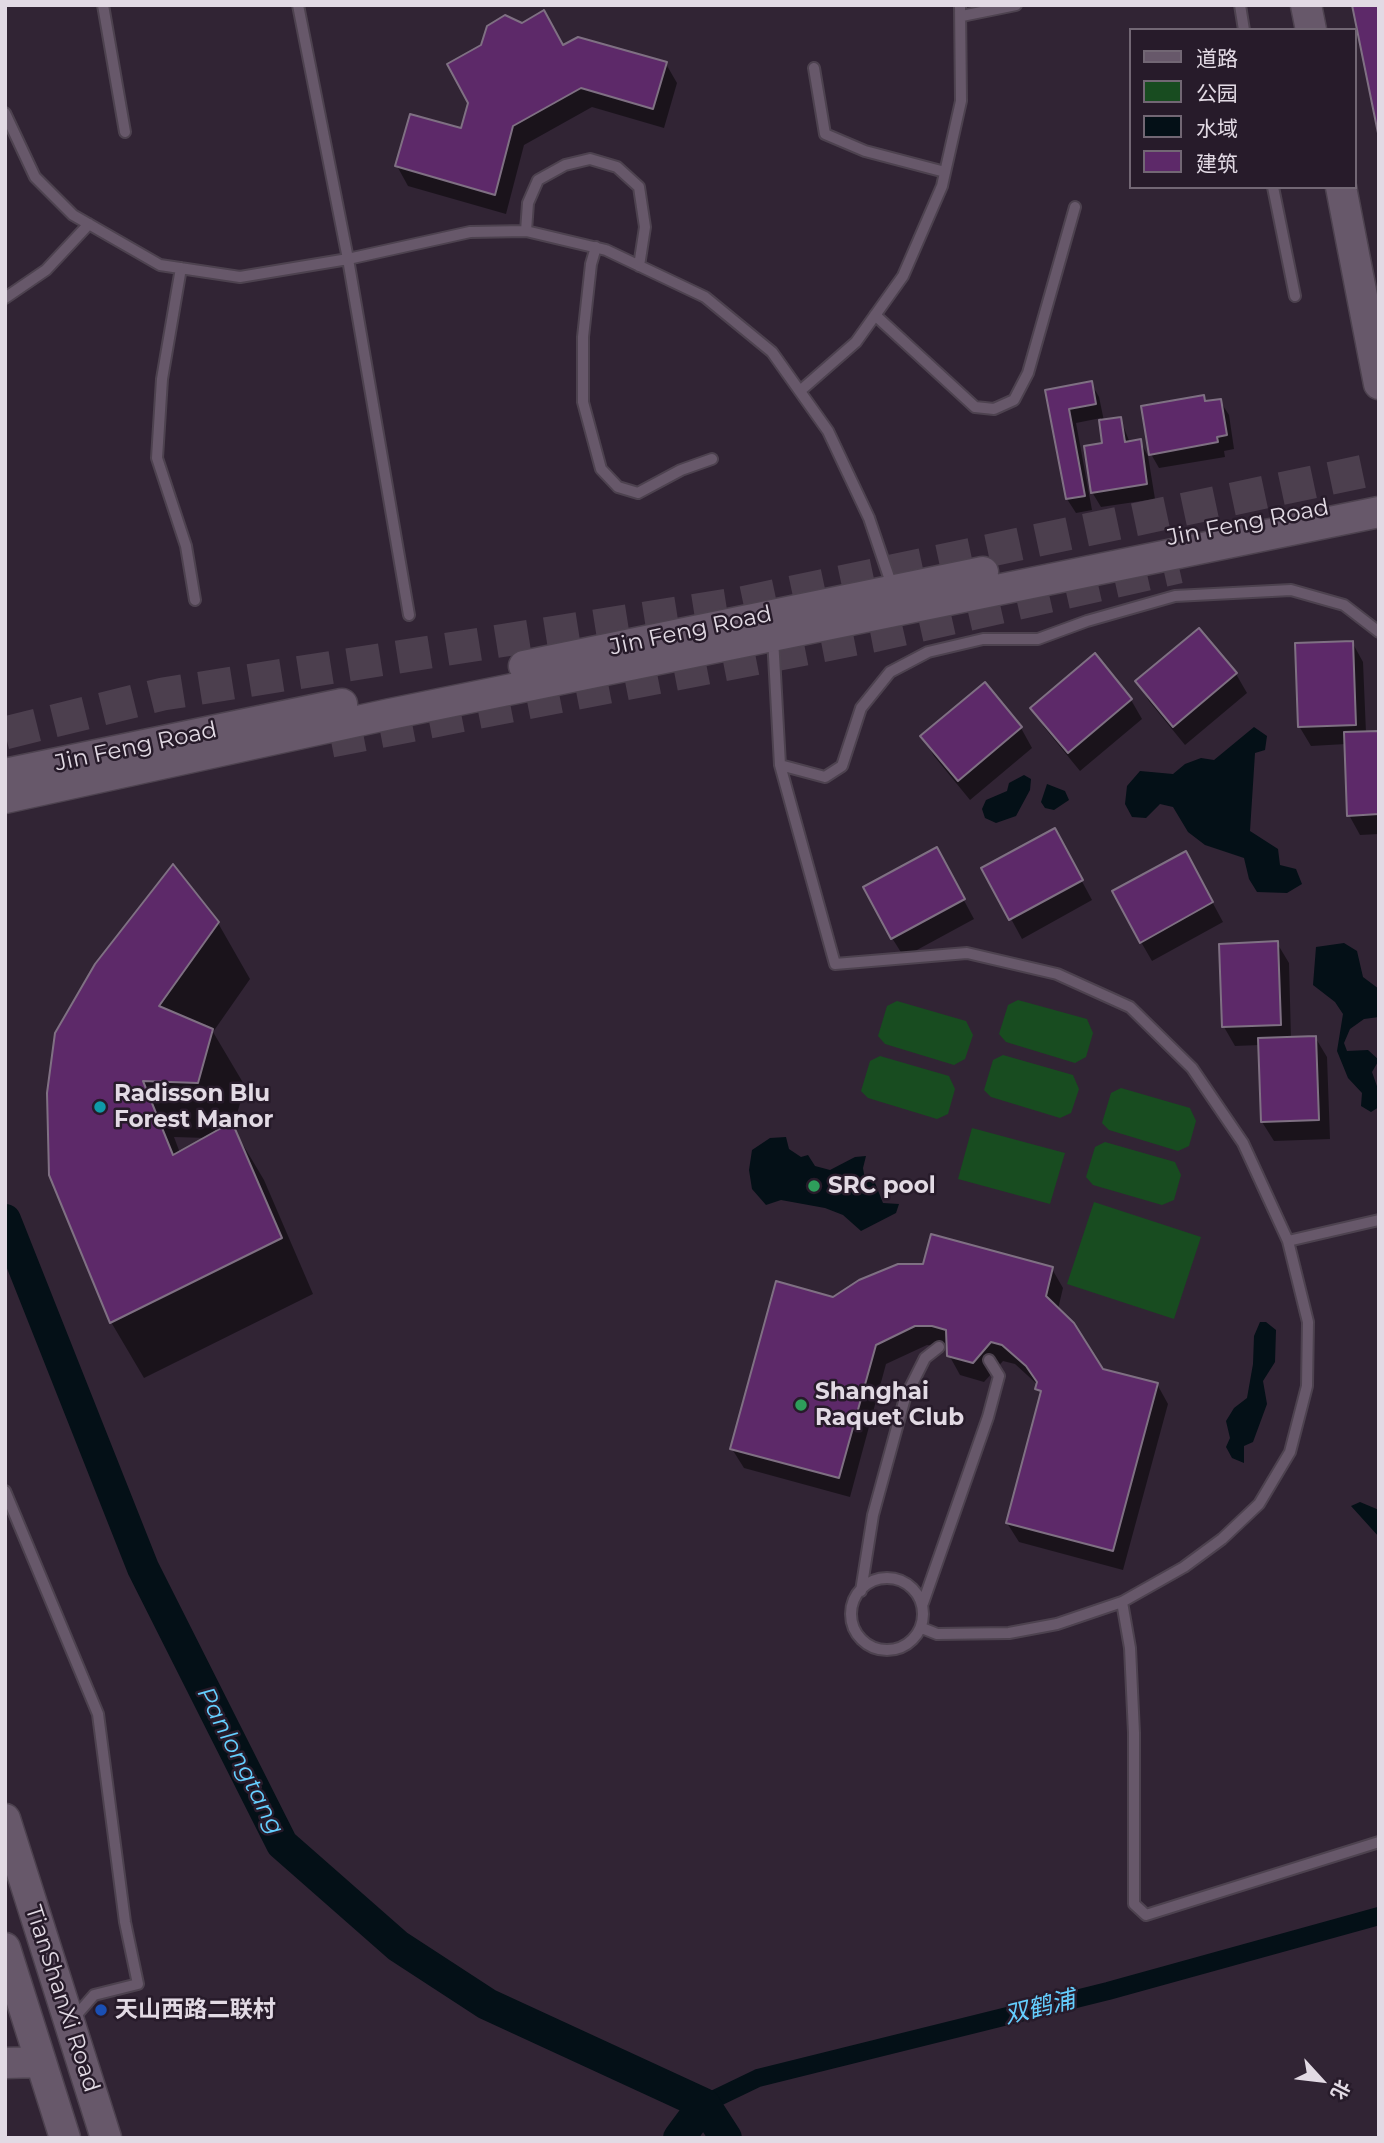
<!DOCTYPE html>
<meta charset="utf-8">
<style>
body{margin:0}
#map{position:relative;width:1384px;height:2143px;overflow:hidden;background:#312434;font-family:Montserrat,"Noto Sans SC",sans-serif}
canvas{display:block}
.frame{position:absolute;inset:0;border:7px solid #e2dae4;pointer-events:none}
.legend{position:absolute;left:1129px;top:28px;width:228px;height:161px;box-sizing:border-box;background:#271b2a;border:2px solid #726774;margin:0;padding:9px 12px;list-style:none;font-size:21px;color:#e2dae4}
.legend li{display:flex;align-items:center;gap:14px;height:35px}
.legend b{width:35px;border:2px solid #726774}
.north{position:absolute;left:1286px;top:2045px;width:70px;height:70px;-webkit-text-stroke:5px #271b2a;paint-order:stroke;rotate:117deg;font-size:19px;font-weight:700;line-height:28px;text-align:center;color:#e2dae4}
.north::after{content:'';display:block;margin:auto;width:24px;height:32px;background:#e2dae4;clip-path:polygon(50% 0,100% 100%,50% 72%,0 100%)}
</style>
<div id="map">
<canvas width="1384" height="2143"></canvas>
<div class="frame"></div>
<ul class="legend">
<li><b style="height:9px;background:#67586a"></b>道路</li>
<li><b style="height:19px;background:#184c20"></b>公园</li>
<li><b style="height:19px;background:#041017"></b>水域</li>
<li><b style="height:19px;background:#5d2969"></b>建筑</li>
</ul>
<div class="north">北</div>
</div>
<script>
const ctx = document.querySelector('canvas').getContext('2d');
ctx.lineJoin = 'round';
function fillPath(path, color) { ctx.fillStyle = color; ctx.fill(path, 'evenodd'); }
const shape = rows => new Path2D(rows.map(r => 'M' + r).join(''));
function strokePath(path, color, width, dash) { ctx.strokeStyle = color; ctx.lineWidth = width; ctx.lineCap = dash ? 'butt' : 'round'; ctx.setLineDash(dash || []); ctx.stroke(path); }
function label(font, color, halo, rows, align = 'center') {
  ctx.font = font + ' Montserrat,"Noto Sans SC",sans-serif'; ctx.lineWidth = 5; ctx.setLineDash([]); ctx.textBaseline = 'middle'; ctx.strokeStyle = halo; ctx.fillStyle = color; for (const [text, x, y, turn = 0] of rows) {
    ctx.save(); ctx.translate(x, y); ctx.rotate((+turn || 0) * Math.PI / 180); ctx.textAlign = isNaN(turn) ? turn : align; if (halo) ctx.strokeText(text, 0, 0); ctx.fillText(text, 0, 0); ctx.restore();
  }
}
const green = shape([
 [1018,1000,1087,1019,1093,1033,1086,1057,1075,1063,1006,1042,999,1034,1008,1005],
 [897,1001,966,1021,973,1035,965,1059,954,1065,885,1044,878,1036,887,1006],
 [1003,1055,1073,1075,1079,1089,1071,1113,1060,1118,991,1097,984,1090,993,1060],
 [880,1056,949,1076,955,1089,948,1114,937,1119,868,1098,861,1091,870,1061],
 [1121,1088,1190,1108,1196,1121,1189,1146,1178,1151,1109,1130,1102,1123,1111,1093],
 [972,1128,1065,1153,1050,1204,958,1179],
 [1105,1142,1175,1162,1181,1175,1174,1200,1162,1205,1093,1185,1086,1177,1095,1147],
 [1094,1202,1201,1237,1174,1319,1067,1284]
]);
const water = shape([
 [1254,727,1267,736,1265,750,1255,753,1250,831,1278,849,1280,865,1296,869,1302,884,1287,893,1257,892,1249,879,1244,858,1205,845,1188,832,1173,807,1160,804,1146,818,1132,817,1125,804,1127,786,1140,771,1173,774,1185,764,1201,758,1214,760],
 [1024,775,1031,779,1030,790,1016,816,996,823,985,818,982,809,986,800,1007,791,1009,783],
 [1047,784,1065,791,1069,800,1054,810,1045,808,1041,802],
 [1344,943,1357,951,1363,977,1379,989,1379,1017,1364,1019,1350,1029,1344,1043,1347,1051,1368,1050,1379,1060,1372,1072,1379,1092,1379,1107,1371,1112,1361,1106,1362,1093,1348,1078,1337,1051,1343,1014,1335,1002,1313,985,1316,947],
 [786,1137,789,1149,801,1157,808,1155,815,1166,830,1170,855,1157,866,1156,863,1168,865,1180,875,1183,883,1203,899,1204,896,1213,861,1231,843,1215,825,1208,781,1200,766,1205,752,1189,749,1170,752,1150,770,1138],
 [1260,1322,1266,1322,1276,1330,1275,1362,1263,1381,1267,1404,1253,1442,1244,1446,1244,1463,1232,1458,1226,1447,1230,1438,1226,1421,1234,1408,1247,1398,1253,1364,1254,1336],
 [1360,1502,1379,1510,1379,1537,1351,1506]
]);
const shadow = shape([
 [563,47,666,64,677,83,664,128,592,107,524,145,506,214,408,186,397,166,462,130],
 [1091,383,1099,397,1104,421,1120,418,1130,443,1140,441,1148,456,1155,499,1101,507,1092,492,1104,444,1101,418,1076,423,1092,510,1076,513,1067,499,1047,392],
 [1204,397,1207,403,1220,401,1229,415,1234,449,1224,451,1225,457,1159,468,1151,454],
 [1352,642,1363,662,1366,733,1379,732,1379,834,1360,835,1349,815,1346,744,1311,746,1299,726],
 [1236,674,1247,693,1185,745,1149,701,1138,682],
 [984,685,1021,728,1032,748,970,800,934,756,923,737],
 [1131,700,1142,719,1080,771,1044,727,1033,708],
 [1065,850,1092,900,1022,939,984,869],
 [173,867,218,923,250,979,213,1032,245,1086,233,1128,264,1180,313,1294,144,1378,111,1322,51,1175],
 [174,1137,206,1138,180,1153],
 [947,869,974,919,904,957,892,938],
 [1196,872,1223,922,1152,961,1141,942],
 [1277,943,1289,963,1291,1039,1315,1037,1327,1057,1330,1139,1274,1141,1262,1122,1260,1045,1235,1046,1224,1027],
 [1052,1269,1063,1288,1058,1309,1102,1370,1157,1384,1168,1404,1123,1570,1019,1542,1007,1523,1041,1396,1038,1385,1015,1364,1003,1361,984,1382,960,1375,949,1355,949,1348,927,1345,886,1364,850,1497,744,1468,732,1449,834,1298]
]);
const canal = shape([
 [704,2104,758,2078,1108,1991,1379,1916]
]);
const river = shape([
 [5,1220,143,1568,282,1844,398,1946,487,2004,704,2104,726,2138],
 [679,2138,704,2104]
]);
const building = shape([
 [1352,5,1379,5,1379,138,1352,5],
 [544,10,563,45,578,37,667,62,653,109,581,88,513,126,495,195,395,166,410,114,461,128,468,103,447,64,481,45,487,26,505,15,522,23,544,10],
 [1092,381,1096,404,1069,409,1085,496,1066,499,1045,390,1092,381],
 [1204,395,1205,401,1221,399,1227,435,1217,437,1218,442,1149,455,1141,406,1204,395],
 [1121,417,1125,442,1141,439,1147,484,1091,493,1084,446,1102,443,1099,420,1121,417],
 [1199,628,1237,673,1173,727,1135,681,1199,628],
 [1353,641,1356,725,1298,727,1295,643,1353,641],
 [1095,653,1132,699,1068,753,1030,708,1095,653],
 [985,682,1022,727,958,781,920,736,985,682],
 [1379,731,1379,814,1347,816,1344,732,1379,731],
 [1055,828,1083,880,1009,920,981,868,1055,828],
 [937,847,965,899,891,939,863,887,937,847],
 [1186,851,1213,902,1140,943,1112,891,1186,851],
 [173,864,219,922,159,1006,213,1029,198,1083,143,1081,173,1155,232,1122,282,1238,110,1323,49,1175,47,1093,55,1033,95,964,173,864],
 [1278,941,1281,1025,1222,1027,1219,944,1278,941],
 [1316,1036,1319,1120,1261,1122,1258,1038,1316,1036],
 [931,1234,1053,1267,1046,1296,1074,1323,1103,1369,1158,1383,1113,1551,1006,1523,1041,1391,1035,1389,1037,1382,1026,1366,1002,1345,991,1342,973,1363,947,1356,946,1330,932,1326,915,1326,876,1345,839,1478,730,1449,776,1281,833,1297,859,1280,898,1264,923,1264,931,1234]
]);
const primaryTunnel = shape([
 [5,733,163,694,741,603,1379,468],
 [331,741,877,635,1179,567]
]);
const lane = shape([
 [103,5,125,132],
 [298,5,348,259,409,615],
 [1240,5,1244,30],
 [962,16,1016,5],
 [814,68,825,134,865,151,945,172],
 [5,113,35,177,73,215,160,265,240,277,348,259,470,232,526,231,606,250,705,297,772,352,828,431,869,518,893,589],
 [1273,187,1295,296],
 [526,231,528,203,538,180,565,165,590,159,617,167,639,187,645,227,639,266],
 [596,247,591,264,583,337,583,402,601,469,618,487,638,493,681,470,712,459],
 [181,268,162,379,157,458,186,546,195,600],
 [5,298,46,270,89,224],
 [875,315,975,407,994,409,1014,400,1028,373,1075,207],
 [800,391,856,342,903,276,942,186,961,101,960,5],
 [773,638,780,765,835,964,967,953,1057,974,1130,1007,1192,1068,1243,1143,1288,1241,1379,1220],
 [780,765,825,777,842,766,861,708,890,672,928,652,983,639,1038,639,1087,621,1175,596,1291,590,1344,605,1379,632],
 [5,1491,98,1714,125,1922,138,1984,94,1995,73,2019],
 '851 1614a36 36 0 1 1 72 0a36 36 0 1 1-72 0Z',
 [861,1591,873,1515,905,1398,925,1358,939,1347],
 [1122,1602,1130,1648,1134,1733,1134,1904,1146,1915,1379,1842],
 [923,1603,988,1417,999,1376,989,1360],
 [922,1628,937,1634,1009,1633,1057,1624,1122,1602,1184,1567,1222,1539,1259,1504,1290,1452,1307,1386,1308,1322,1288,1241]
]);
const secondary = shape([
 [1306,5,1311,30],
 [1341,187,1379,384],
 [524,666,983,572],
 [5,774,342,704],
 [5,798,390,714,1379,512],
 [5,1819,106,2138],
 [5,1948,65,2138],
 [5,2063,41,2062]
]);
const markers = [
 [100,1107,7,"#0f9aa8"],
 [814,1186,7,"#2e9e5b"],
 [801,1405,7,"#2e9e5b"],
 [101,2010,7,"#1a4fb4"]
];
const streetNames = [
 ["Jin Feng Road",1248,523,-11],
 ["Jin Feng Road",691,631,-12],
 ["Jin Feng Road",136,747,-12],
 ["TianShanXi Road",62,1999,72]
];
const poiNames = [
 ["Radisson Blu",114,1094],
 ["Forest Manor",114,1120],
 ["SRC pool",828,1186],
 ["Shanghai",815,1392],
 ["Raquet Club",815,1418],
 ["天山西路二联村",115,2010]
];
const waterNames = [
 ["Panlongtang",240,1761,63],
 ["双鹤浦",1040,2008,-14]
];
fillPath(green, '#184c20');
fillPath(water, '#041017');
fillPath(shadow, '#0007');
strokePath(canal, '#041017', 18);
strokePath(river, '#041017', 32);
fillPath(building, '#5d2969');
strokePath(building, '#7f7083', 2);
strokePath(primaryTunnel, '#4c3f4e', 33, [33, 17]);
strokePath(lane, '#4d424f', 14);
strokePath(secondary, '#4d424f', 33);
strokePath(lane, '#67586a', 10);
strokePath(secondary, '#67586a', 30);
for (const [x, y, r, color] of markers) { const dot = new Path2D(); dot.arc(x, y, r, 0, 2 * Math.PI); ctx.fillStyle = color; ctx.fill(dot); strokePath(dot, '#271b2a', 2.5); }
label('23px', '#e2dae4', '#271b2a', streetNames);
label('bold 23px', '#e2dae4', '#271b2a', poiNames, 'left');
label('italic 24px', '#65cfff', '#271b2a', waterNames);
</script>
